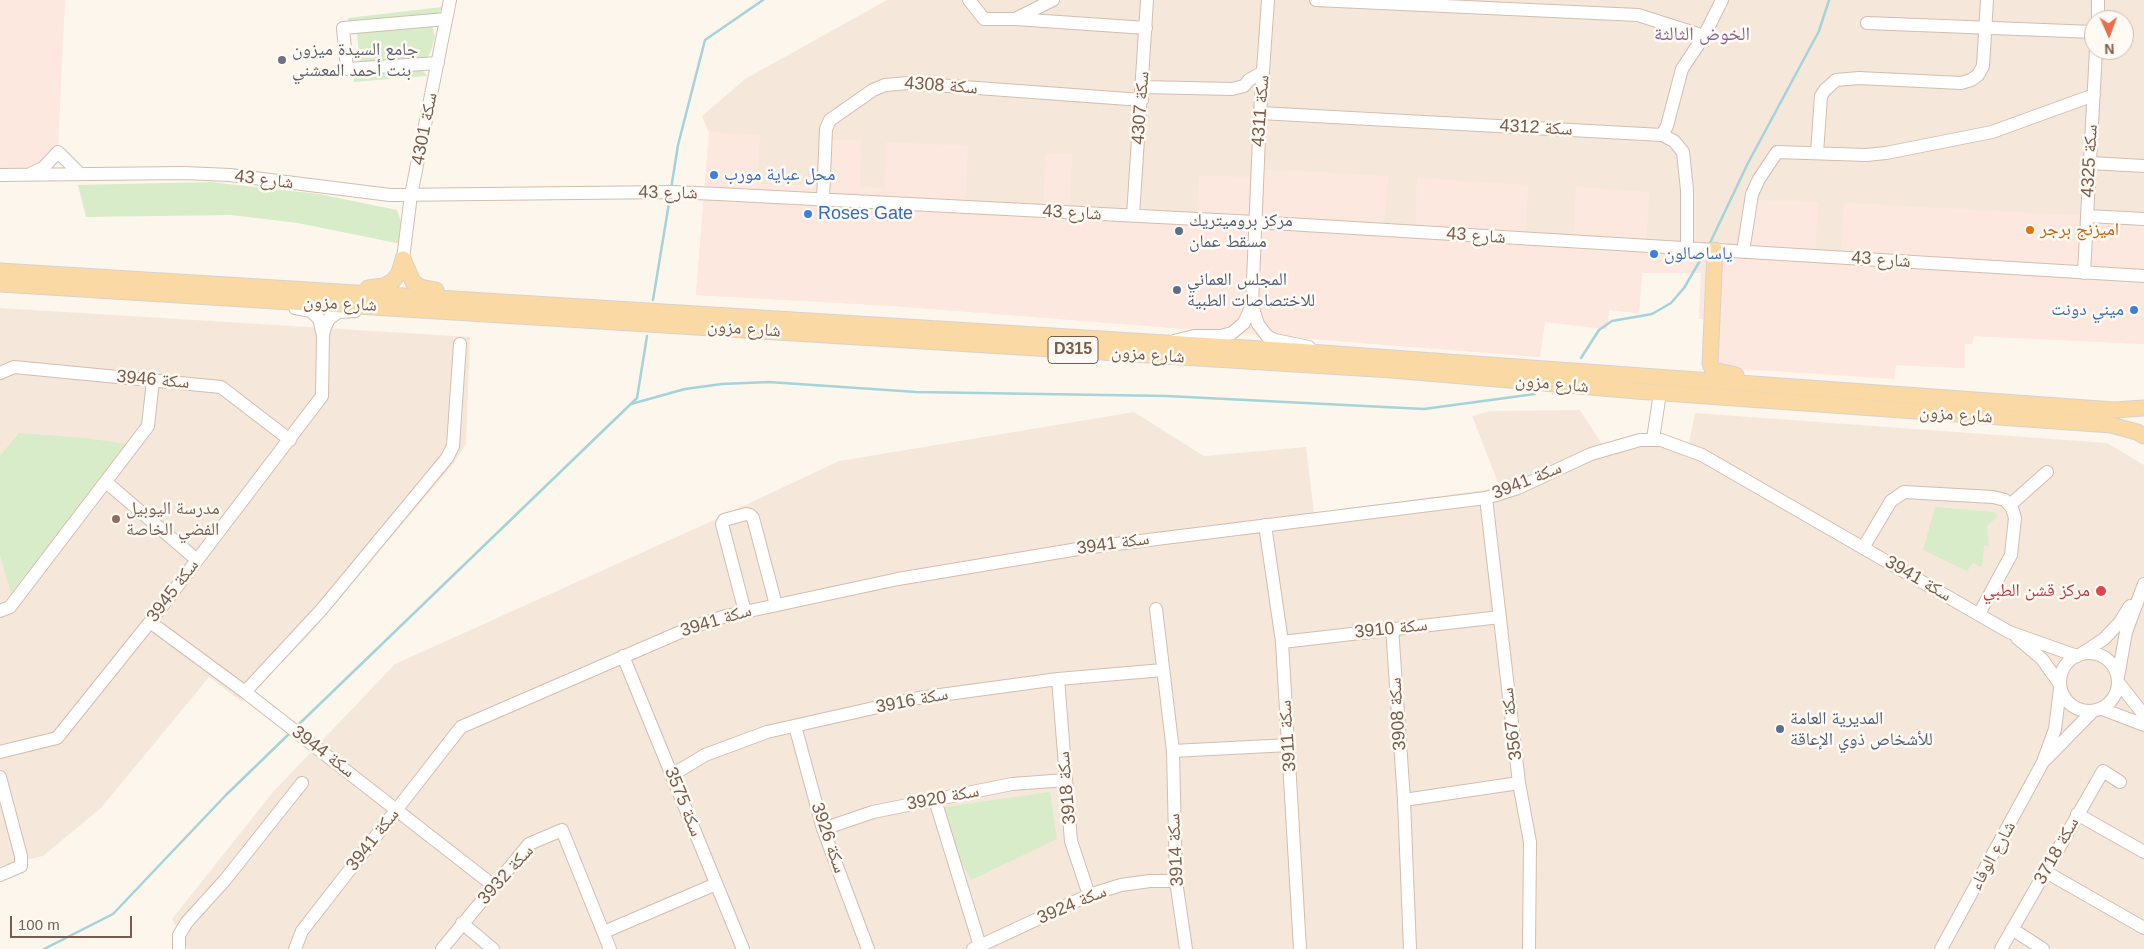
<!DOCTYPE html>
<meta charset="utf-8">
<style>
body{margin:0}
#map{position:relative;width:2144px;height:949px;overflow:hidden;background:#fdf6ec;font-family:Helvetica,sans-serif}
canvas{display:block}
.north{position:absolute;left:2084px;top:10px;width:50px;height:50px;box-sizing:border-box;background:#fffaf3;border:1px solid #cabbb1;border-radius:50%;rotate:178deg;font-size:14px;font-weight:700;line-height:20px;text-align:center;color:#7a5c4d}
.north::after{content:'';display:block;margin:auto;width:18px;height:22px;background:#e76f51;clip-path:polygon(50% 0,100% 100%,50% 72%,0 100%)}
.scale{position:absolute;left:10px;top:916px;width:122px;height:22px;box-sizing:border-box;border:2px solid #7a5c4d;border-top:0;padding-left:6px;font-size:15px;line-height:18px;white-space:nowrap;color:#7a5c4d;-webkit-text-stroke:4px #fffaf3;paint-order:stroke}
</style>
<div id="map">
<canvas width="2144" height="949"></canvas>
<div class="north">N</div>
<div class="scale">100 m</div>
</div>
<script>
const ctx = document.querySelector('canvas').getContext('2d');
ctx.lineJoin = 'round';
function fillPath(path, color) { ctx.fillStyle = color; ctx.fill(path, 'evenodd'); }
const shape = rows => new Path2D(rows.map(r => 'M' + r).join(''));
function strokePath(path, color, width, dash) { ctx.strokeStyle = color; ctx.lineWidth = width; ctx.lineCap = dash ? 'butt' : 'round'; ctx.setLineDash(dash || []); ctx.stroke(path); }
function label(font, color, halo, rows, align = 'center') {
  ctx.font = font + ' Helvetica,"Noto Naskh Arabic",sans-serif'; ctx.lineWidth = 5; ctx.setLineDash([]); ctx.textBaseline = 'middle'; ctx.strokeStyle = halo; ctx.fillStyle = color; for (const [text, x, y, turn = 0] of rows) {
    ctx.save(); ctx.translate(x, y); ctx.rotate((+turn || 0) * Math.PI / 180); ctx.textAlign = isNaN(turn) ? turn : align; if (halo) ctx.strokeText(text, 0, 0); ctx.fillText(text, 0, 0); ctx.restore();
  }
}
const residential = shape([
 [887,0,2144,0,2144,344,1974,336,1972,344,1965,344,1965,368,1896,365,1894,379,1707,319,1699,319,1701,273,1642,273,1639,313,1609,310,1607,329,1545,322,1540,357,895,306,696,295,709,133,702,116,745,79],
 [2094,20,2124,20,2124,50,2094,50],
 [0,308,470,337,466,444,454,463,307,637,242,702,209,677,101,808,43,856,0,866],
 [1580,410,1602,444,1666,435,1689,443,1695,413,2107,443,2144,465,2144,949,188,949,172,919,273,792,395,664,701,526,839,461,1134,412,1204,456,1306,447,1314,513,1500,488,1472,416,1490,411]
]);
const commercial = shape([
 [0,0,65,0,58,152,43,168,0,175],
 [709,132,760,135,757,184,823,186,825,140,861,140,860,187,885,188,886,142,968,146,965,207,1043,211,1046,154,1072,154,1069,212,1197,219,1199,176,1253,177,1252,169,1388,176,1383,230,1416,232,1417,178,1528,185,1525,238,1574,241,1576,187,1649,192,1646,246,1743,252,1745,200,1818,202,1815,256,1841,258,1844,203,2144,219,2144,344,1974,336,1972,344,1965,344,1965,368,1896,365,1894,379,1726,368,1708,362,1707,319,1699,319,1701,273,1642,273,1639,313,1609,310,1607,329,1545,322,1540,357,895,306,696,295]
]);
const green = shape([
 [442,7,439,13,435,15,349,25,348,18],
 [432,25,435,37,431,51,426,60,360,65,357,33],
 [422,70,427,76,354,82,353,77],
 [210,182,319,194,397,210,403,227,401,244,298,223,231,215,86,217,78,185],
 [19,433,86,438,127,444,11,593,0,556,0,456],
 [1935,507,1994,512,1998,516,1987,526,1989,546,1984,546,1982,566,1980,567,1973,563,1967,571,1923,550],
 [1050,792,1057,839,971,880,951,844,945,807]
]);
const stream = shape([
 [671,189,678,145,705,40,763,0],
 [1709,245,1748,163,1819,31,1829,0],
 [653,300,670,197],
 [1581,358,1599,330,1612,321,1652,314,1671,303,1684,288,1705,252],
 [631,404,685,389,722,384,769,382,916,392,1167,396,1424,409,1535,394],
 [297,726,637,398,647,336],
 [44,949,113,914,226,795,291,732]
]);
const minor = shape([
 [969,0,984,19,1016,19,1146,28],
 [1268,0,1260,113,1252,305,1258,324,1267,336,1275,340,1309,347],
 [1316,0,1638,15,1704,36],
 [1017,18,1053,0],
 [2098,20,2098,0],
 [1867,23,2094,32],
 [438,63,347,69,343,28,446,19],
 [1143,87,1232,89,1244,86,1249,80,1263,72],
 [1260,113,1662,135,1674,141,1683,152,1687,190,1687,249],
 [1662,135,1667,126,1682,69,1704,36,1722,0],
 [1817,153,1821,96,1825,90,1836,80,1859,78,1961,83,1971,80,1978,75,1983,66,1987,0],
 [2090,163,2144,166],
 [32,173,43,168,58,152,80,174],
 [0,175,184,173,230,175,390,195,671,192,718,194,1255,222,2144,276],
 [823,199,826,129,830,120,873,90,885,85,909,83,1142,100],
 [1133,216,1147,0],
 [2088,216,2144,219],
 [1743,252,1752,194,1759,179,1777,152,1866,155,1886,153,1992,132,2094,95],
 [403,259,411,195,450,0],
 [2084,273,2096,50],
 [295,308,311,311,319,319,323,335],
 [1174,341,1194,336,1221,336,1232,333,1244,323,1252,305],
 [0,373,14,367,221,387,290,440],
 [1653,439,1660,393],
 [106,482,197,560],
 [1486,498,1519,783,1530,842,1529,949],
 [2010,505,2047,472],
 [1265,525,1282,642,1300,949],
 [1863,548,1891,501,1904,492,1993,497,2005,500,2012,508,2015,518,2011,555,1979,614],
 [1156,609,1173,751,1176,881,1186,949],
 [0,611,10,607,148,426,153,380],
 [745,612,722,524,724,520,746,514,750,515,753,518,776,605],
 [150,622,245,692,494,886],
 [1392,628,1404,800,1410,949],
 [2017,638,2042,659,2059,683],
 [1282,642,1500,617],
 '2060 682a29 29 0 1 1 58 0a29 29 0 1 1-58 0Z',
 [2081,654,2104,639,2120,622,2130,606],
 [623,656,743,949],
 [2118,677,2126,632,2144,584],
 [1058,679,1071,841,1089,895],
 [2118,682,2144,715],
 [245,692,322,609,447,458,453,446,460,344],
 [2102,709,2144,725],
 [795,726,823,829,868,949],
 [1173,751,1289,745],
 [0,752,57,738,150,622,322,396,323,335,325,327,329,319,338,312,355,311],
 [2046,759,2092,712],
 [672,775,705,755,767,732,918,698,1058,679,1163,670],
 [0,777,21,856,21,866,0,875],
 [935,800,980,946],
 [1404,800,1519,783],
 [2077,814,2144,852],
 [823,829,873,812,1012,784,1066,780],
 [2046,872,2144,928],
 [462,923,493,949],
 [2012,929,2043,949],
 [604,932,716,884],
 [179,949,179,935,187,922,225,880,302,783],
 [295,949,302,931,461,727,692,627,726,616,898,579,1084,548,1486,498,1518,488,1591,454,1640,440,1661,440,1702,455,2009,632,2077,656],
 [442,949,529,844,562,830,610,949],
 [973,949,1089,895,1121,885,1150,881,1176,881],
 [1941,949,2043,762,2055,729,2060,689],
 [2001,949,2103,771,2120,782]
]);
const major = shape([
 [1715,250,1710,364,1713,370,1736,375],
 [403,259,413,282,420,287,436,290],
 [0,271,1295,351,2114,410,2144,408],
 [0,284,1392,370,1637,391,2111,425,2137,432,2144,436],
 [368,288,384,286,393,281,399,273,403,259]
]);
const markers = [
 [282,60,5,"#6b7280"],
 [714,175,5,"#3f7fe0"],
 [808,214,5,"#3f7fe0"],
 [2030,230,5,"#e8710a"],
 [1179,231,5,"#5c6f8a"],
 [1654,254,5,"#3f7fe0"],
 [1177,290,5,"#5c6f8a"],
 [2134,310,5,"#3f7fe0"],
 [116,519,5,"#8d6e63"],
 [2101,591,6,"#e0444e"],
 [1780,729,5,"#5c6f8a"]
];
const shields = [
 [1073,350,50]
];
const shieldNames = [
 ["D315",1073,350]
];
const worshipNames = [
 ["جامع السيدة ميزون",292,50],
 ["بنت أحمد المعشني",292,71]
];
const streetNames = [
 ["سكة 4308",941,86,4],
 ["سكة 4307",1141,108,-86],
 ["سكة 4311",1261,111,-86],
 ["سكة 4312",1536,128,3],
 ["سكة 4301",425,129,-79],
 ["سكة 4325",2090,161,-87],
 ["شارع 43",264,180,7],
 ["شارع 43",668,193,1],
 ["شارع 43",1072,213,3],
 ["شارع 43",1476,236,4],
 ["شارع 43",1881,260,4],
 ["شارع مزون",340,304,3],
 ["شارع مزون",744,329,4],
 ["شارع مزون",1148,355,4],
 ["سكة 3946",153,380,5],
 ["شارع مزون",1552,384,5],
 ["شارع مزون",1956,415,4],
 ["سكة 3941",1527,481,-22],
 ["سكة 3941",1113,544,-8],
 ["سكة 3941",1918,579,30],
 ["سكة 3945",173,591,-53],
 ["سكة 3941",716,621,-17],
 ["سكة 3910",1391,629,-6],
 ["سكة 3916",912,701,-11],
 ["سكة 3908",1398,714,-94],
 ["سكة 3567",1512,724,-97],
 ["سكة 3911",1288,736,-94],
 ["سكة 3944",323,752,37],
 ["سكة 3918",1067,788,-95],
 ["سكة 3920",943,798,-11],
 ["سكة 3575",683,802,68],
 ["سكة 3926",828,838,71],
 ["سكة 3941",373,840,-52],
 ["سكة 3914",1176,850,-93],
 ["سكة 3718",2057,851,-61],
 ["شارع الوفاء",1993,856,-61],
 ["سكة 3932",506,875,-48],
 ["سكة 3924",1072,905,-23]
];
const shopNames = [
 ["محل عباية مورب",724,175],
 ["Roses Gate",818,214],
 ["ياساصالون",1664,254],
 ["ميني دونت",2124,310,"right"]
];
const serviceNames = [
 ["مركز بروميتريك",1189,221],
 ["مسقط عمان",1189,242],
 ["المجلس العماني",1187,280],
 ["للاختصاصات الطبية",1187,301],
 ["المديرية العامة",1790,719],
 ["للأشخاص ذوي الإعاقة",1790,740]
];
const foodNames = [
 ["اميزنج برجر",2040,230]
];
const educationNames = [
 ["مدرسة اليوبيل",126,509],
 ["الفضي الخاصة",126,530]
];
const healthNames = [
 ["مركز قشن الطبي",2090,591]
];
const neighbourhoodNames = [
 ["الخوض الثالثة",1702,35]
];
fillPath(residential, '#f5e8da');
fillPath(commercial, '#fde8e0');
fillPath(green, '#d8ecc9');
strokePath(stream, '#a5d3da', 2.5);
strokePath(minor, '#d1beb0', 14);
strokePath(major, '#dad1cd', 17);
strokePath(minor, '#fff', 12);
strokePath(major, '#fbd9a5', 15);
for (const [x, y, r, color] of markers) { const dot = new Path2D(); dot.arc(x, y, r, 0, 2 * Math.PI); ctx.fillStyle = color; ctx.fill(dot); strokePath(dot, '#fffaf3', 2); }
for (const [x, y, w] of shields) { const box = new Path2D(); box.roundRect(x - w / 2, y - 13.5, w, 27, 4); ctx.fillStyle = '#fffaf3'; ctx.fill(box); strokePath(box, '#7a5c4d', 1); }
label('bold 16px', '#7a5c4d', null, shieldNames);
label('18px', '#5b616d', '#fffaf3', worshipNames, 'left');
label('18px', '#7a5c4d', '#fffaf3', streetNames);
label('18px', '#366cbe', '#fffaf3', shopNames, 'left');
label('18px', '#4e5e75', '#fffaf3', serviceNames, 'left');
label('18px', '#c56008', '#fffaf3', foodNames, 'left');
label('18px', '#785e54', '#fffaf3', educationNames, 'left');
label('18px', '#be3a42', '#fffaf3', healthNames, 'right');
label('19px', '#846695', '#fffaf3', neighbourhoodNames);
</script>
